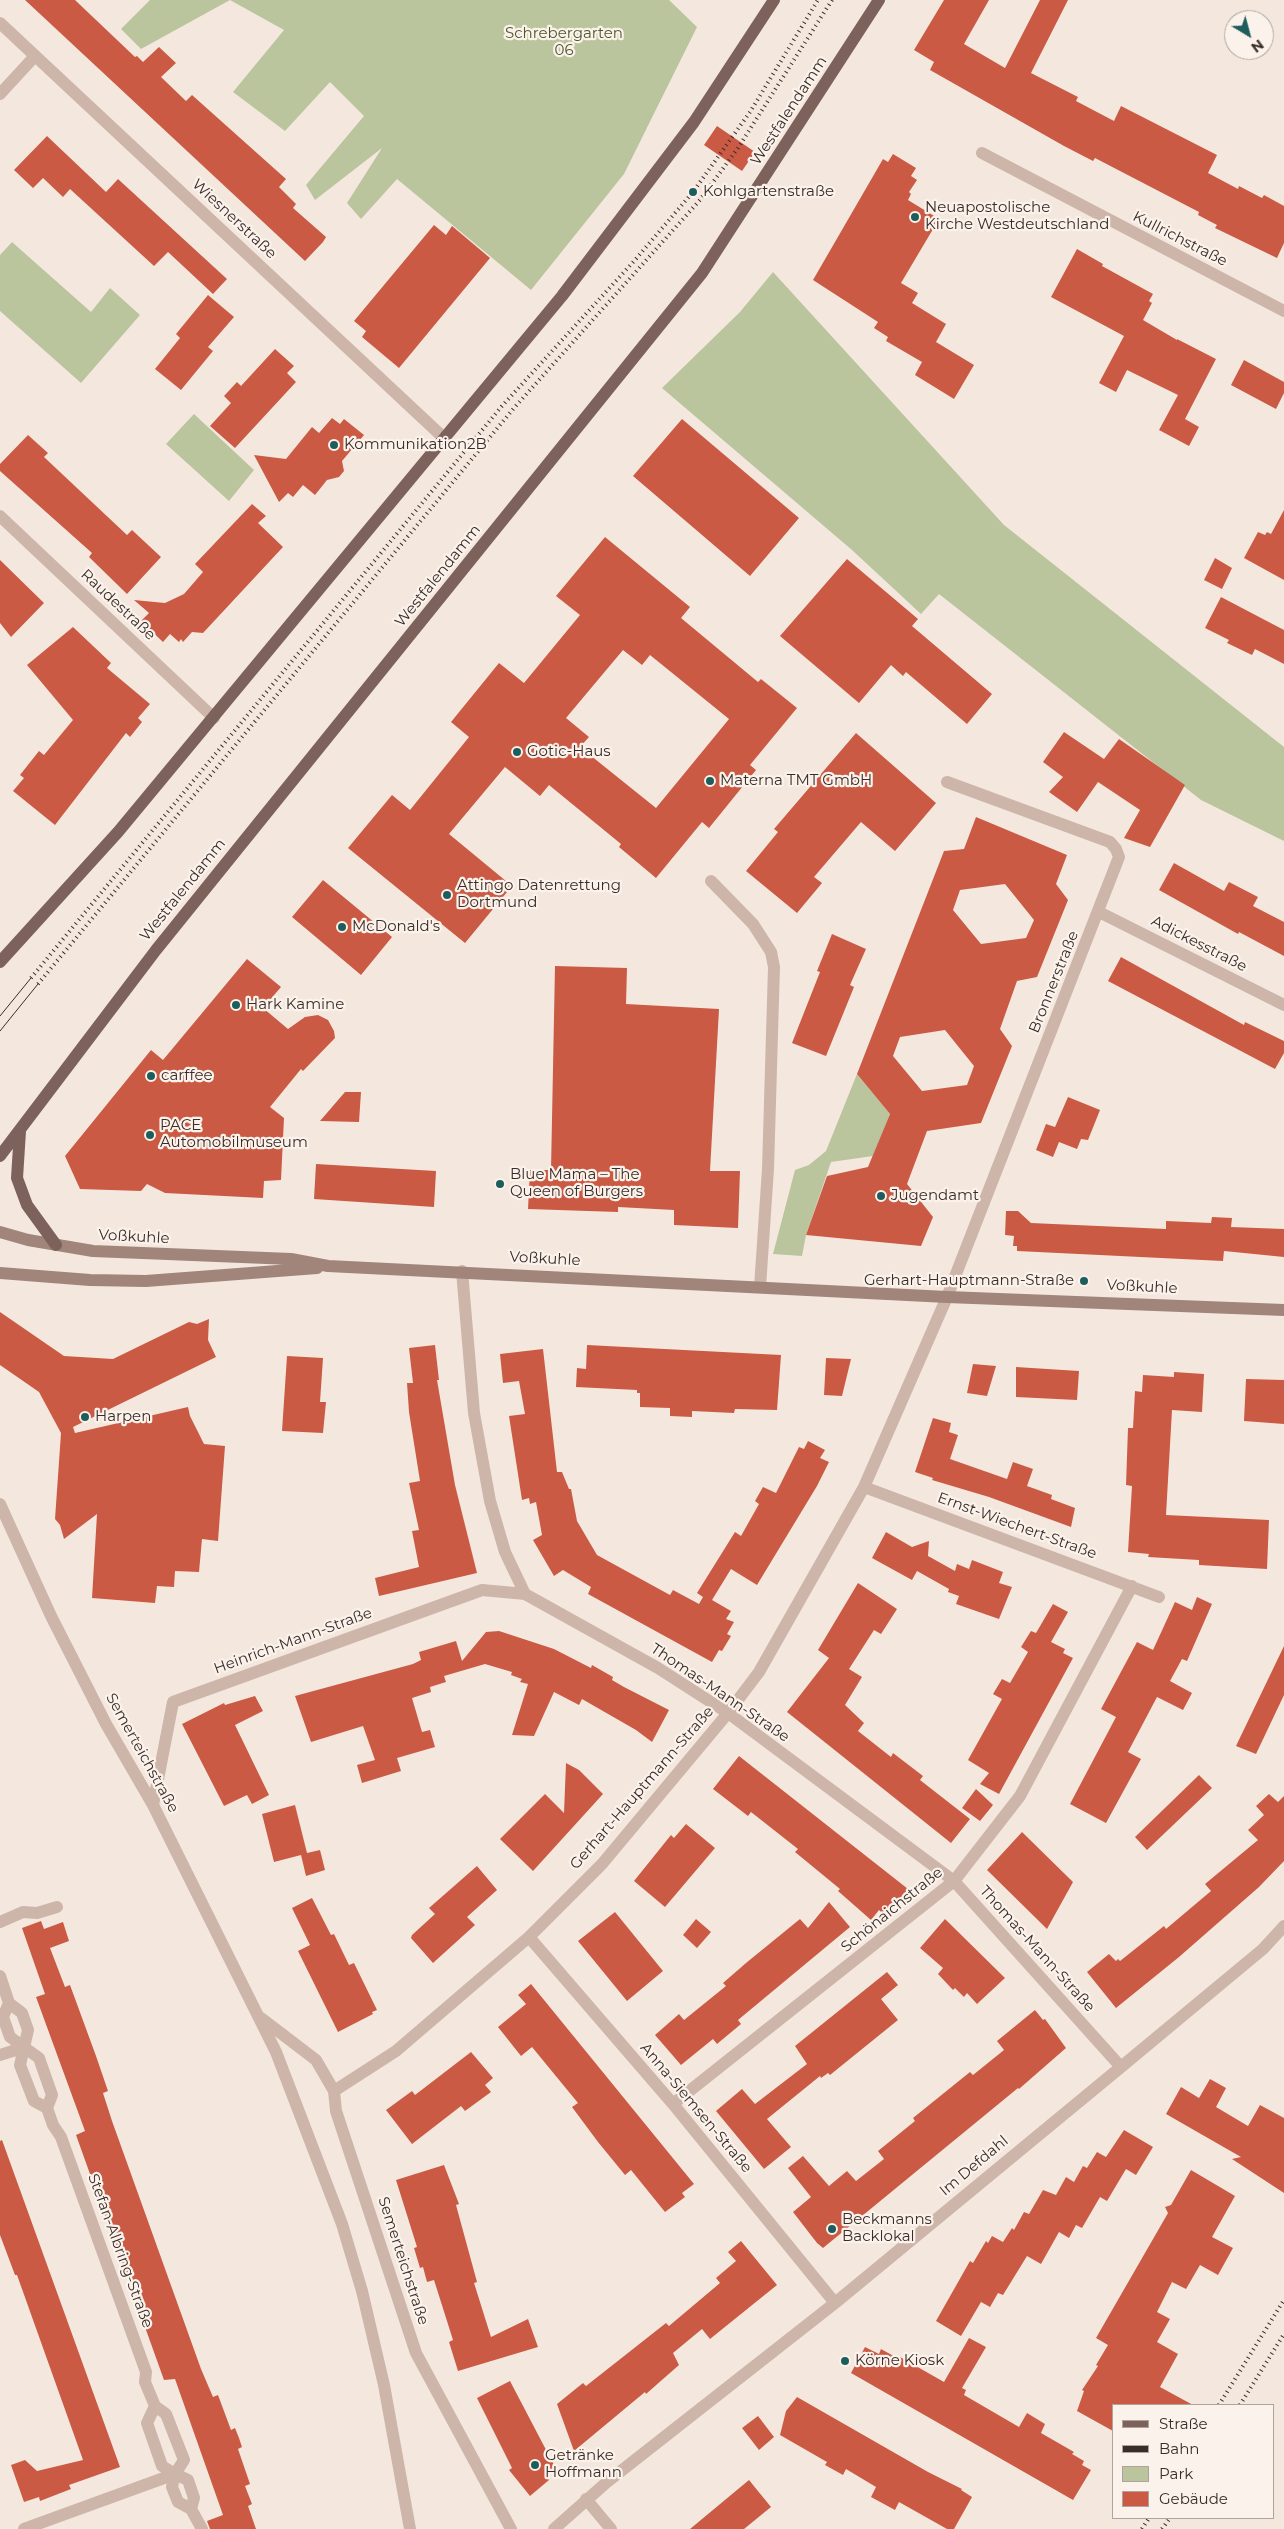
<!DOCTYPE html>
<meta charset="utf-8">
<style>
body{margin:0}
#map{position:relative;width:1284px;height:2529px;overflow:hidden;background:#f4e8de;font-family:Montserrat,sans-serif}
canvas{display:block}
.legend{position:absolute;left:1112px;top:2404px;width:162px;height:115px;box-sizing:border-box;background:#fbf2eb;border:1px solid #aea39d;margin:0;padding:6px 9px;list-style:none;font-size:15px;color:#3a2d29}
.legend li{display:flex;align-items:center;gap:10px;height:25px}
.legend b{width:25px;border:1px solid #aea39d}
.north{position:absolute;left:1224px;top:10px;width:50px;height:50px;box-sizing:border-box;background:#fbf2eb;border:1px solid #aea39d;border-radius:50%;rotate:143deg;font-size:14px;font-weight:700;line-height:20px;text-align:center;color:#3a2d29}
.north::after{content:'';display:block;margin:auto;width:18px;height:22px;background:#1d5d5c;clip-path:polygon(50% 0,100% 100%,50% 72%,0 100%)}
</style>
<div id="map">
<canvas width="1284" height="2529"></canvas>
<ul class="legend">
<li><b style="height:6px;background:#7c625a"></b>Straße</li>
<li><b style="height:6px;background:#3a2d29"></b>Bahn</li>
<li><b style="height:14px;background:#bac49d"></b>Park</li>
<li><b style="height:14px;background:#cb5a45"></b>Gebäude</li>
</ul>
<div class="north">N</div>
</div>
<script>
const ctx = document.querySelector('canvas').getContext('2d');
ctx.lineJoin = 'round';
function fillPath(path, color) { ctx.fillStyle = color; ctx.fill(path, 'evenodd'); }
const shape = rows => new Path2D(rows.map(r => 'M' + r).join(''));
function strokePath(path, color, width, dash) { ctx.strokeStyle = color; ctx.lineWidth = width; ctx.lineCap = dash ? 'butt' : 'round'; ctx.setLineDash(dash || []); ctx.stroke(path); }
function label(font, color, halo, rows, align = 'center') {
  ctx.font = font + ' Montserrat,sans-serif'; ctx.lineWidth = 4.5; ctx.setLineDash([]); ctx.textBaseline = 'middle'; ctx.strokeStyle = halo; ctx.fillStyle = color; for (const [text, x, y, turn = 0] of rows) {
    ctx.save(); ctx.translate(x, y); ctx.rotate((+turn || 0) * Math.PI / 180); ctx.textAlign = isNaN(turn) ? turn : align; if (halo) ctx.strokeText(text, 0, 0); ctx.fillText(text, 0, 0); ctx.restore();
  }
}
const green = shape([
 [150,0,669,0,697,27,624,174,531,290,397,179,361,219,347,203,382,148,315,200,306,185,364,116,330,82,285,131,233,92,284,30,230,0,141,49,121,29],
 [12,242,91,312,110,288,140,315,81,383,0,311,0,255],
 [773,272,1004,525,1284,747,1284,841,1201,800,939,594,921,614,852,550,662,388,740,312],
 [194,414,254,470,229,501,166,444],
 [857,1074,890,1114,873,1156,831,1162,806,1235,802,1256,773,1254,795,1170,809,1165,826,1151]
]);
const building = shape([
 [25,0,75,0,135,57,137,56,143,62,159,47,176,63,161,77,186,101,192,95,286,179,279,187,296,204,293,208,326,237,323,242,305,261],
 [944,0,989,0,964,44,1005,68,1040,0,1068,0,1031,73,1078,97,1076,101,1114,121,1121,106,1217,155,1208,173,1238,189,1239,186,1262,198,1264,195,1284,206,1284,243,1277,258,1215,228,1217,225,1198,215,1199,212,1095,158,1093,161,1064,146,930,70,934,62,914,50],
 [717,126,755,152,742,171,704,145],
 [47,136,106,192,118,179,227,279,213,294,168,252,154,266,70,189,63,197,43,178,33,188,14,170],
 [893,154,916,168,911,176,917,180,909,192,911,194,908,200,939,219,901,283,918,293,912,303,946,324,936,342,974,365,954,399,915,375,922,362,886,341,888,337,874,328,878,322,813,280,883,159,888,162],
 [434,225,446,235,452,226,490,258,399,368,362,337,366,331,354,321],
 [1077,249,1103,264,1102,266,1153,294,1149,301,1152,303,1143,320,1177,340,1177,339,1216,359,1185,419,1199,427,1189,446,1159,430,1178,395,1127,370,1116,392,1099,383,1124,336,1051,297],
 [208,295,234,317,208,347,213,351,181,390,155,369,180,338,176,334],
 [275,349,294,366,287,373,296,382,235,448,210,426,231,403,224,396,237,382,241,386],
 [1244,360,1284,382,1284,393,1276,409,1231,385],
 [332,418,340,424,344,419,364,435,342,461,344,471,339,477,327,480,315,495,303,485,293,497,288,493,279,502,254,455,286,459,312,427,319,433],
 [682,419,799,518,750,576,633,476],
 [28,435,48,453,44,457,127,535,132,530,161,557,127,594,89,557,92,553,0,471,0,464],
 [252,504,266,516,258,523,283,547,203,633,192,632,183,642,181,639,179,642,170,634,163,642,141,621,149,613,134,600,165,603,184,594,203,572,195,564],
 [1284,510,1284,580,1244,558,1258,532,1265,535,1267,532,1271,534],
 [605,537,690,607,681,618,758,682,761,679,797,708,750,765,756,770,709,828,702,822,656,878,619,847,621,844,549,785,540,796,505,767,449,834,512,886,465,943,348,848,392,795,410,810,469,737,451,722,499,663,524,683,580,615,556,596],
 [623,650,642,665,650,655,729,719,656,808,580,747,589,737,566,718],
 [1215,558,1232,568,1222,589,1204,580],
 [847,559,918,619,912,626,992,694,967,724,906,672,903,676,891,665,859,703,780,636],
 [0,560,44,603,11,637,0,623],
 [1221,597,1284,630,1284,664,1255,649,1252,655,1227,643,1229,640,1205,628],
 [73,627,111,663,107,668,150,704,138,718,142,722,130,737,126,733,55,825,13,791,24,778,20,775,39,751,44,755,73,720,27,665],
 [1064,732,1104,759,1119,739,1185,785,1150,847,1124,838,1140,810,1098,782,1077,812,1049,792,1063,777,1043,762],
 [856,733,936,803,895,851,861,822,814,877,822,883,797,913,746,871,778,832,774,829],
 [976,817,1067,855,1056,884,1068,900,1037,977,1017,981,1000,1029,1012,1046,981,1123,927,1131,907,1184,933,1217,921,1246,806,1235,827,1176,868,1167,890,1114,857,1074,944,851,964,849],
 [1005,884,1034,920,1026,938,981,944,953,910,960,890],
 [945,1030,974,1066,967,1085,922,1091,893,1056,900,1037],
 [1174,863,1224,891,1229,882,1258,897,1253,906,1284,922,1284,956,1239,932,1238,934,1159,890],
 [323,880,392,937,361,975,292,917],
 [832,934,866,949,850,985,854,987,826,1056,792,1043,820,972,817,971],
 [1121,957,1244,1025,1245,1022,1284,1041,1284,1053,1275,1069,1108,981],
 [247,959,281,987,263,1008,288,1029,305,1017,318,1015,328,1020,334,1031,335,1038,303,1071,301,1069,270,1107,284,1118,281,1180,264,1181,263,1198,165,1193,147,1184,141,1191,80,1189,65,1156,151,1050,163,1060],
 [555,966,627,968,626,1004,719,1009,710,1171,740,1171,738,1228,674,1225,674,1210,618,1207,618,1212,528,1209,530,1170,551,1170],
 [345,1092,361,1092,359,1122,320,1121],
 [1068,1097,1100,1110,1088,1140,1081,1139,1077,1149,1059,1142,1053,1157,1036,1150,1046,1124,1055,1127],
 [316,1164,436,1171,434,1207,314,1199],
 [1006,1211,1018,1211,1031,1223,1166,1229,1166,1221,1211,1223,1212,1217,1232,1218,1231,1227,1284,1229,1284,1257,1224,1251,1223,1261,1017,1251,1017,1246,1013,1246,1014,1236,1005,1235],
 [0,1312,64,1356,113,1359,189,1322,197,1324,209,1319,208,1340,216,1357,73,1427,75,1433,188,1407,190,1416,204,1444,225,1446,218,1541,202,1539,199,1572,175,1571,174,1587,157,1586,155,1603,92,1598,97,1514,64,1539,60,1525,55,1519,61,1433,39,1392,0,1365],
 [435,1345,439,1380,437,1380,455,1485,477,1573,379,1596,375,1578,419,1567,412,1531,419,1530,409,1483,420,1481,409,1412,407,1383,413,1383,409,1348],
 [587,1345,781,1355,777,1410,735,1409,734,1413,692,1411,692,1417,670,1416,670,1408,640,1407,640,1393,637,1393,637,1390,576,1387,577,1368,586,1369],
 [543,1349,557,1472,562,1472,569,1489,571,1489,577,1521,597,1555,670,1595,673,1590,699,1604,703,1597,697,1593,735,1532,741,1536,759,1504,755,1501,763,1487,776,1493,799,1447,804,1449,808,1441,825,1450,820,1458,829,1462,817,1486,757,1585,731,1569,712,1600,731,1611,726,1619,734,1622,727,1634,731,1636,722,1651,719,1650,712,1662,588,1594,591,1587,563,1570,554,1576,533,1540,542,1535,536,1502,530,1504,529,1498,522,1500,509,1416,525,1414,519,1381,503,1383,500,1354],
 [287,1356,323,1358,320,1402,326,1402,323,1433,282,1431],
 [826,1358,851,1359,842,1396,824,1395],
 [973,1364,996,1366,987,1396,967,1393],
 [1016,1367,1079,1371,1077,1400,1016,1397],
 [1174,1372,1204,1374,1202,1412,1172,1410,1166,1515,1269,1520,1267,1569,1199,1565,1199,1560,1148,1557,1149,1554,1128,1552,1132,1486,1126,1485,1128,1428,1133,1428,1135,1391,1142,1392,1143,1375,1174,1377],
 [1246,1379,1284,1380,1284,1424,1244,1421],
 [933,1418,951,1423,949,1432,958,1435,950,1459,1007,1479,1013,1462,1033,1469,1027,1486,1052,1495,1051,1499,1075,1508,1071,1527,989,1497,932,1480,933,1478,915,1472],
 [886,1532,912,1547,929,1541,928,1556,955,1571,957,1564,969,1569,972,1560,1003,1572,999,1583,1012,1587,999,1619,956,1604,959,1596,948,1592,949,1589,917,1571,912,1580,872,1558],
 [858,1583,897,1609,881,1634,874,1630,849,1669,862,1677,845,1705,864,1723,858,1731,891,1757,893,1753,923,1776,920,1780,970,1819,951,1843,787,1712,829,1658,818,1650],
 [1197,1597,1212,1604,1187,1661,1182,1659,1170,1681,1192,1693,1183,1710,1157,1697,1128,1752,1141,1759,1106,1823,1070,1804,1116,1717,1101,1709,1137,1642,1153,1650,1175,1602,1192,1610],
 [1053,1604,1068,1612,1051,1642,1065,1649,1063,1653,1073,1658,999,1794,980,1784,989,1773,968,1760,1002,1699,993,1694,1002,1679,1010,1683,1028,1652,1021,1647,1031,1631,1036,1633],
 [499,1631,554,1649,591,1668,592,1665,613,1677,612,1680,624,1687,669,1710,652,1742,636,1730,582,1699,579,1705,554,1692,534,1736,512,1735,528,1684,520,1682,522,1679,511,1675,512,1672,485,1664,444,1676,446,1682,430,1687,431,1692,412,1698,422,1732,430,1730,435,1747,397,1758,401,1771,362,1783,357,1765,375,1760,363,1726,311,1742,295,1696,413,1664,421,1660,419,1652,456,1641,462,1661,486,1632],
 [1284,1646,1284,1695,1256,1754,1236,1746],
 [255,1696,263,1711,235,1725,269,1795,252,1804,247,1795,224,1806,182,1724,224,1703,225,1705],
 [739,1756,908,1889,886,1916,879,1910,871,1920,838,1891,840,1889,795,1852,798,1849,751,1812,748,1816,713,1789],
 [566,1763,579,1770,603,1794,533,1871,500,1839,545,1794,564,1813],
 [1199,1775,1212,1788,1147,1850,1135,1837],
 [976,1789,993,1805,980,1821,962,1808],
 [1269,1794,1278,1802,1284,1796,1284,1861,1259,1887,1179,1957,1116,2008,1087,1972,1109,1954,1116,1961,1118,1959,1120,1961,1164,1926,1166,1929,1211,1891,1205,1884,1258,1840,1248,1830,1264,1815,1256,1806],
 [295,1805,307,1853,320,1850,325,1870,306,1876,301,1855,274,1862,262,1814],
 [686,1824,715,1848,665,1907,634,1881,671,1835,674,1838],
 [1022,1832,1073,1882,1047,1929,987,1870],
 [477,1866,497,1890,467,1917,475,1925,433,1963,411,1938,412,1935,435,1914,429,1908],
 [312,1898,331,1935,334,1934,349,1965,354,1963,377,2010,372,2012,373,2014,338,2032,298,1951,310,1945,292,1908],
 [829,1902,850,1927,738,2020,741,2024,717,2044,713,2039,681,2065,655,2035,679,2014,684,2020,726,1986,723,1983,746,1963,800,1919,808,1928],
 [615,1912,663,1971,627,2001,578,1941],
 [696,1919,711,1932,697,1948,683,1935],
 [945,1919,1005,1978,977,2004,967,1993,964,1997,955,1988,953,1990,938,1974,943,1968,920,1948],
 [41,1921,44,1929,63,1922,69,1941,50,1948,65,1987,70,1985,96,2056,108,2091,103,2093,112,2121,201,2369,213,2397,218,2395,231,2430,235,2428,239,2438,242,2447,238,2449,250,2484,245,2486,252,2504,248,2506,256,2529,210,2529,207,2521,223,2515,175,2379,164,2380,76,2135,85,2131,36,1997,45,1994,22,1928],
 [887,1972,898,1985,881,1999,898,2020,830,2075,828,2073,821,2078,820,2076,767,2119,791,2147,764,2169,716,2111,742,2089,755,2104,807,2064,795,2046],
 [531,1984,694,2184,682,2193,685,2197,665,2212,631,2170,625,2175,598,2142,572,2107,578,2103,532,2047,521,2056,498,2027,526,2004,518,1995],
 [1035,2010,1043,2020,1045,2019,1066,2048,1019,2089,1018,2088,823,2248,817,2243,793,2212,811,2197,788,2168,803,2156,829,2186,847,2171,856,2181,884,2159,878,2151,915,2121,913,2118,970,2072,973,2075,1004,2050,997,2041],
 [471,2052,493,2078,485,2085,491,2092,465,2111,461,2106,412,2144,386,2110,412,2091,415,2095],
 [1210,2079,1226,2088,1216,2107,1248,2126,1260,2105,1284,2118,1284,2193,1232,2159,1241,2157,1166,2114,1181,2087,1199,2098],
 [1124,2130,1153,2147,1136,2175,1126,2169,1107,2201,1100,2197,1082,2228,1076,2225,1069,2238,1059,2232,1041,2264,1027,2256,1003,2295,998,2293,990,2307,981,2302,961,2336,936,2321,970,2261,973,2263,986,2241,988,2243,992,2236,1003,2242,1012,2228,1014,2230,1024,2212,1029,2214,1043,2190,1056,2195,1066,2177,1074,2182,1083,2166,1087,2168,1097,2152,1106,2157],
 [2,2140,120,2467,69,2485,71,2489,40,2501,39,2497,24,2502,11,2465,25,2460,37,2471,83,2460,17,2275,15,2275,0,2235,0,2141],
 [444,2165,459,2204,456,2205,477,2282,474,2283,491,2337,528,2319,538,2347,458,2371,449,2342,453,2340,434,2280,427,2282,423,2267,420,2268,414,2248,417,2247,396,2180],
 [1191,2170,1235,2196,1212,2237,1233,2248,1218,2275,1200,2265,1186,2289,1172,2282,1157,2312,1170,2319,1157,2342,1178,2354,1160,2387,1193,2405,1113,2405,1113,2431,1077,2411,1084,2391,1082,2390,1098,2366,1096,2365,1108,2345,1096,2338,1168,2213,1165,2207,1171,2205],
 [741,2241,777,2285,710,2339,702,2329,673,2353,679,2365,646,2394,645,2392,574,2451,557,2404,583,2383,586,2386,666,2323,669,2326,720,2283,716,2278,736,2261,728,2252],
 [969,2338,986,2347,962,2388,966,2390,964,2395,1019,2427,1027,2413,1045,2424,1041,2433,1074,2452,1072,2454,1084,2461,1082,2465,1091,2470,1073,2500,851,2373,865,2347,879,2354,881,2349,899,2359,900,2357,944,2382],
 [510,2381,555,2467,545,2475,549,2480,530,2496,509,2470,512,2468,477,2398],
 [797,2397,928,2472,962,2489,961,2490,972,2497,954,2529,947,2529,899,2502,895,2510,871,2497,876,2487,846,2469,843,2475,825,2465,827,2462,780,2435,786,2411],
 [758,2416,774,2437,759,2450,742,2428],
 [749,2480,771,2507,744,2529,690,2529]
]);
const street = shape([
 [0,23,445,439],
 [0,94,35,56],
 [982,153,1284,311],
 [0,516,214,718],
 [711,881,753,924,771,952,774,967,768,1169,760,1287],
 [1099,912,1284,1005],
 [462,1271,474,1413,490,1501,505,1552,525,1594,658,1668,728,1713,954,1881,1121,2067],
 [864,1487,1159,1597],
 [0,1504,51,1616,106,1724,153,1805,276,2052,342,2224,362,2291,384,2385,410,2529],
 [153,1805,173,1702,482,1590,525,1594],
 [0,1922,23,1912,37,1913,57,1907],
 [529,1937,673,2104,835,2303],
 [0,1976,9,2003,22,2013,28,2030,20,2065,34,2101,47,2108,53,2125,61,2137,146,2372,145,2382,155,2406,147,2423,162,2466,175,2474,172,2487,178,2502,191,2509,202,2529],
 [9,2003,3,2017,10,2037,39,2058,52,2095,47,2108],
 [261,2018,316,2060,334,2091,336,2111,416,2353,511,2529],
 [0,2055,25,2047],
 [334,2091,396,2051,529,1937,602,1864,728,1713,759,1672,864,1487,947,1297,1119,857,1116,849,1110,842,947,782],
 [673,2104,954,1881,1020,1796,1132,1586],
 [175,2474,188,2480,194,2498,191,2509],
 [586,2499,611,2529],
 [24,2529,175,2474,184,2460,166,2414,155,2406],
 [554,2529,607,2482,835,2303,1121,2067,1263,1949,1284,1926]
]);
const secondary = shape([
 [0,1232,28,1240,93,1251,291,1259,328,1266,947,1297,1284,1310],
 [0,1273,90,1280,146,1281,317,1268]
]);
const primary = shape([
 [0,962,118,832,562,296,694,122,774,0],
 [20,1131,17,1178,27,1205,56,1245],
 [0,1156,156,950,702,273,879,0]
]);
const tram = shape([
 [0,1016,31,978],
 [0,1031,38,984]
]);
const rail = shape([
 [31,978,502,406,635,260,693,192,750,112,818,0],
 [38,984,514,408,700,200,738,148,832,0],
 [1219,2405,1284,2300],
 [1240,2405,1284,2334],
 [1142,2529,1149,2518],
 [1162,2529,1170,2518]
]);
const markers = [
 [693,192,5,"#1d5d5c"],
 [915,217,5,"#1d5d5c"],
 [334,445,5,"#1d5d5c"],
 [517,752,5,"#1d5d5c"],
 [710,781,5,"#1d5d5c"],
 [447,895,5,"#1d5d5c"],
 [342,927,5,"#1d5d5c"],
 [236,1005,5,"#1d5d5c"],
 [151,1076,5,"#1d5d5c"],
 [150,1135,5,"#1d5d5c"],
 [500,1184,5,"#1d5d5c"],
 [881,1196,5,"#1d5d5c"],
 [1084,1281,5,"#1d5d5c"],
 [85,1417,5,"#1d5d5c"],
 [832,2229,5,"#1d5d5c"],
 [845,2361,5,"#1d5d5c"],
 [535,2465,5,"#1d5d5c"]
];
const parkNames = [
 ["Schrebergarten",564,34],
 ["06",564,51]
];
const streetNames = [
 ["Westfalendamm",789,111,-57],
 ["Wiesnerstraße",234,219,43],
 ["Kullrichstraße",1180,239,27],
 ["Westfalendamm",438,576,-51],
 ["Raudestraße",118,605,43],
 ["Westfalendamm",183,890,-51],
 ["Adickesstraße",1199,944,27],
 ["Bronnerstraße",1054,982,-68],
 ["Voßkuhle",134,1237,3],
 ["Voßkuhle",545,1259,3],
 ["Voßkuhle",1142,1287,3],
 ["Ernst-Wiechert-Straße",1017,1526,20],
 ["Heinrich-Mann-Straße",293,1641,-20],
 ["Thomas-Mann-Straße",720,1693,34],
 ["Semerteichstraße",142,1753,61],
 ["Gerhart-Hauptmann-Straße",642,1788,-49],
 ["Schönaichstraße",892,1910,-39],
 ["Thomas-Mann-Straße",1037,1949,48],
 ["Anna-Siemsen-Straße",696,2108,50],
 ["Im Defdahl",974,2166,-40],
 ["Stefan-Albring-Straße",120,2251,70],
 ["Semerteichstraße",403,2261,72]
];
const poiNames = [
 ["Kohlgartenstraße",703,192],
 ["Neuapostolische",925,208],
 ["Kirche Westdeutschland",925,225],
 ["Kommunikation2B",344,445],
 ["Gotic-Haus",527,752],
 ["Materna TMT GmbH",720,781],
 ["Attingo Datenrettung",457,886],
 ["Dortmund",457,903],
 ["McDonald's",352,927],
 ["Hark Kamine",246,1005],
 ["carffee",161,1076],
 ["PACE",160,1126],
 ["Automobilmuseum",160,1143],
 ["Blue Mama – The",510,1175],
 ["Queen of Burgers",510,1192],
 ["Jugendamt",891,1196],
 ["Gerhart-Hauptmann-Straße",1074,1281,"right"],
 ["Harpen",95,1417],
 ["Beckmanns",842,2220],
 ["Backlokal",842,2237],
 ["Körne Kiosk",855,2361],
 ["Getränke",545,2456],
 ["Hoffmann",545,2473]
];
fillPath(green, '#bac49d');
fillPath(building, '#cb5a45');
strokePath(street, '#cdb6a9', 12);
strokePath(secondary, '#a1857a', 12);
strokePath(primary, '#7c625a', 12);
strokePath(tram, '#3a2d29', 1);
strokePath(rail, '#3a2d29', 4, [1, 4]);
for (const [x, y, r, color] of markers) { const dot = new Path2D(); dot.arc(x, y, r, 0, 2 * Math.PI); ctx.fillStyle = color; ctx.fill(dot); strokePath(dot, '#fbf2eb', 2); }
label('15px', '#4d592c', '#fbf2eb', parkNames);
label('15px', '#3a2d29', '#fbf2eb', streetNames);
label('15px', '#3a2d29', '#fbf2eb', poiNames, 'left');
</script>
